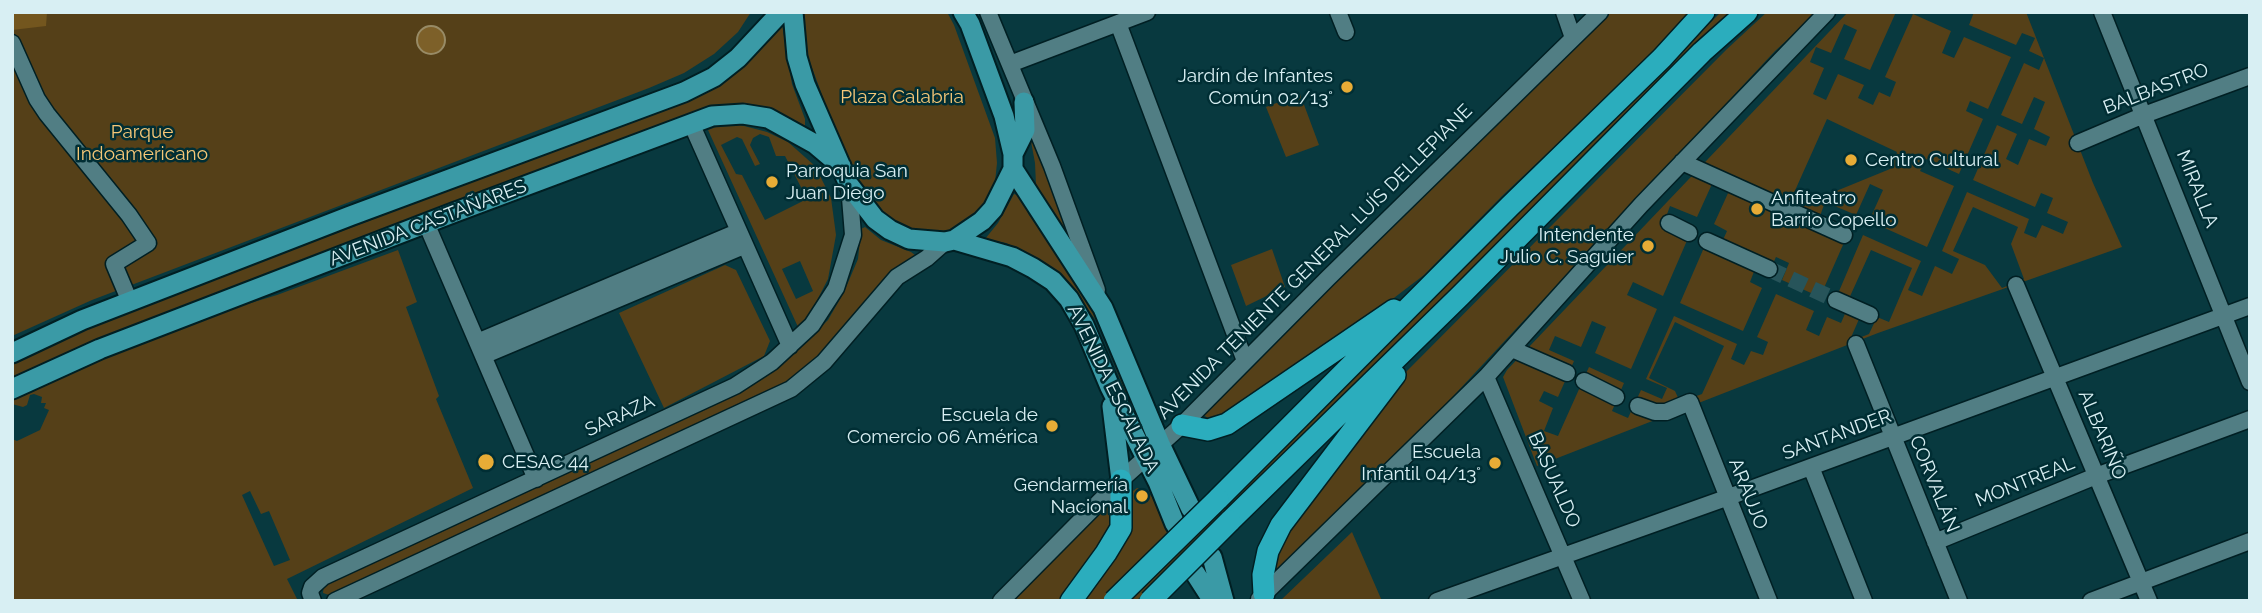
<!DOCTYPE html>
<meta charset="utf-8">
<style>
body{margin:0}
#map{position:relative;width:2262px;height:613px;overflow:hidden;background:#08393f;font-family:Raleway,sans-serif}
canvas{display:block}
.frame{position:absolute;inset:0;border:14px solid #d8eff3;pointer-events:none}
</style>
<div id="map">
<canvas width="2262" height="613"></canvas>
<div class="frame"></div>
</div>
<script>
const ctx = document.querySelector('canvas').getContext('2d');
ctx.lineJoin = 'round';
function fillPath(path, color) { ctx.fillStyle = color; ctx.fill(path, 'evenodd'); }
const shape = rows => new Path2D(rows.map(r => 'M' + r).join(''));
function strokePath(path, color, width, dash) { ctx.strokeStyle = color; ctx.lineWidth = width; ctx.lineCap = dash ? 'butt' : 'round'; ctx.setLineDash(dash || []); ctx.stroke(path); }
function label(font, color, halo, rows, align = 'center') {
  ctx.font = font + ' Raleway,sans-serif'; ctx.lineWidth = 5; ctx.setLineDash([]); ctx.textBaseline = 'middle'; ctx.strokeStyle = halo; ctx.fillStyle = color; for (const [text, x, y, turn = 0] of rows) {
    ctx.save(); ctx.translate(x, y); ctx.rotate((+turn || 0) * Math.PI / 180); ctx.textAlign = isNaN(turn) ? turn : align; if (halo) ctx.strokeText(text, 0, 0); ctx.fillText(text, 0, 0); ctx.restore();
  }
}
const green = shape([
 [12,12,751,12,738,32,714,54,684,73,649,88,92,300,12,336],
 [804,12,947,12,954,25,995,138,997,163,995,182,989,198,978,212,966,222,950,231,926,232,899,225,881,213,864,191,849,163,828,111,808,57,804,37],
 [1611,12,1697,12,1502,196,1424,275,1327,349,1215,423,1202,414],
 [1721,12,1731,12,1136,601,1130,601],
 [1767,12,1818,12,1775,51,1431,420,1279,568,1273,569,1268,556,1400,378,1727,49],
 [1848,12,1896,12,1870,70,1844,59,1857,30,1844,24,1831,53,1816,47,1810,62,1824,68,1813,94,1826,100,1838,74,1864,85,1858,98,1873,105,1879,92,1890,97,1896,82,1885,77,1913,14,1951,31,1942,53,1954,58,1964,37,2011,57,1988,109,1970,101,1966,111,1983,119,1959,174,1926,159,1920,171,1954,186,1927,247,1869,221,1883,190,1870,184,1856,215,1825,202,1820,216,1850,229,1820,297,1782,280,1789,263,1776,257,1768,274,1755,269,1750,282,1762,288,1743,331,1680,303,1709,236,1722,242,1727,231,1714,224,1729,191,1712,184,1697,217,1670,206,1666,217,1692,229,1663,296,1633,282,1627,295,1657,309,1631,369,1595,353,1606,327,1592,321,1581,347,1555,336,1549,350,1574,361,1558,397,1544,391,1539,401,1553,408,1544,431,1558,436,1589,367,1624,383,1612,411,1628,418,1641,390,1662,399,1667,388,1646,379,1674,316,1737,344,1731,359,1744,365,1751,351,1763,355,1768,342,1757,337,1776,294,1814,311,1806,330,1819,336,1827,317,1841,323,1847,309,1834,303,1863,235,1921,261,1908,290,1922,296,1935,266,1952,274,1959,259,1942,251,1967,192,2029,219,2024,233,2036,238,2042,225,2063,234,2068,222,2047,213,2053,198,2041,193,2035,207,1973,180,1997,125,2017,134,2006,159,2018,165,2029,139,2046,146,2050,137,2034,129,2045,102,2034,97,2022,124,2001,115,2024,63,2039,70,2044,58,2029,51,2035,38,2022,33,2016,45,1969,25,1974,12,2026,12,2093,183,2122,247,1878,333,1537,466,1503,377,1507,370],
 [1827,119,1897,152,1890,169,1797,207,1789,204],
 [1973,207,2018,227,2011,244,2024,279,2002,288,1985,265,1953,251],
 [1871,250,1912,268,1889,322,1877,317,1869,334,1849,342,1863,310,1847,303],
 [1675,322,1724,346,1702,394,1680,402,1675,391,1649,378],
 [781,18,792,84,805,119,805,129,746,109,12,381,12,364,90,327,673,105],
 [1300,94,1319,145,1286,157,1266,107],
 [729,122,767,132,788,142,815,166,831,198,836,235,828,279,810,314,798,327,708,130],
 [760,134,769,137,776,156,785,156,807,199,765,220,742,175,736,174,721,145,737,137,742,139,755,166,760,164,750,145,753,138],
 [800,261,813,291,796,299,782,269],
 [1028,125,1086,267,1041,201,1036,185,1035,163],
 [1014,194,1020,196,1029,215,1075,277,1097,316,1141,421,1136,420,1098,323,1068,283,1050,268,1023,251,1006,243,985,239,998,223],
 [865,227,881,240,911,252,915,255,915,257,882,281,830,348,791,381,332,596,323,593,324,584,708,406,753,384,783,364,828,320,844,292,858,259,861,229],
 [1272,249,1285,287,1246,306,1231,265],
 [398,250,417,302,406,307,439,396,436,399,473,488,287,579,298,601,12,601,12,439,17,441,40,430,49,410,44,408,46,403,41,403,42,397,34,394,30,395,27,405,23,407,12,404,12,401,171,327,277,295],
 [250,491,261,514,269,511,290,560,274,566,242,495],
 [725,265,736,270,770,341,764,356,664,408,619,313],
 [1137,488,1146,490,1152,497,1167,533,1102,601,1076,601,1126,496],
 [1107,507,1112,507,1117,518,1065,601,1010,601],
 [1352,532,1382,601,1280,601]
]);
const forest = shape([
 [12,12,47,12,46,26,12,30]
]);
const water = shape([
 '417 40a14 14 0 1 1 28 0a14 14 0 1 1-28 0Z'
]);
const minorTunnel = shape([
 [1769,269,1836,300]
]);
const minor = shape([
 [988,12,1052,166,1097,290],
 [1338,12,1346,32],
 [1564,12,1573,38],
 [2102,12,2250,382],
 [1118,23,1245,361],
 [12,43,37,99,47,114,129,215,148,243,114,264,130,302],
 [1010,64,1147,12],
 [691,123,790,346],
 [2078,143,2144,115,2250,76],
 [1682,162,1844,235],
 [426,223,536,479],
 [1669,223,1689,233],
 [1707,241,1769,269],
 [2016,285,2149,601],
 [1836,300,1870,315],
 [477,342,737,232],
 [1856,344,1959,601],
 [1512,349,1567,373],
 [483,356,744,246],
 [1486,377,1582,601],
 [1584,381,1616,397],
 [1638,406,1655,412,1666,412,1690,402,1769,601],
 [1811,467,1864,601],
 [1935,542,2096,476,2250,419],
 [1259,599,1486,377,1641,205,1827,12],
 [313,601,310,593,312,587,323,577,735,386,772,362,812,325,836,288,853,235,849,185],
 [335,601,791,389,824,362,897,277,927,258,945,242],
 [1001,601,1121,480,1182,425,1328,278,1600,12],
 [1437,601,1726,498,2250,306],
 [2091,601,2250,541]
]);
const major = shape([
 [793,12,797,57,805,84,849,185,875,219,890,230,909,239,945,242,954,240,982,221,993,209,1013,169,1013,154,1004,116,970,24,963,12],
 [1013,154,1025,130,1024,102],
 [1013,169,1103,308,1160,444,1191,509],
 [954,240,1012,257,1033,268,1053,281,1069,299,1084,325,1110,387,1158,482,1175,524],
 [12,353,82,320,350,216,684,92,714,77,738,58,781,12],
 [12,389,100,349,453,213,712,116,743,114,768,118,815,144,841,166],
 [1112,406,1121,480],
 [1212,557,1224,601],
 [1195,573,1213,601]
]);
const highway = shape([
 [1182,425,1208,430,1227,424,1394,310],
 [1218,499,1510,206,1662,58,1704,12],
 [1230,521,1460,296,1702,52,1747,12],
 [1264,594,1263,575,1268,551,1281,525,1395,375],
 [1071,601,1106,553,1121,528,1121,480]
]);
const highwayBridge = shape([
 [1114,601,1218,499],
 [1150,601,1230,521]
]);
const markers = [
 [1347,87,7,"#e7ac36"],
 [1851,160,7,"#e7ac36"],
 [772,182,7,"#e7ac36"],
 [1757,209,7,"#e7ac36"],
 [1648,246,7,"#e7ac36"],
 [1052,426,7,"#e7ac36"],
 [486,462,9,"#e7ac36"],
 [1495,463,7,"#e7ac36"],
 [1142,496,7,"#e7ac36"]
];
const poiNames = [
 ["Jardín de Infantes",1333,76],
 ["Común 02/13°",1333,98],
 ["Centro Cultural",1865,160,"left"],
 ["Parroquia San",786,171,"left"],
 ["Juan Diego",786,193,"left"],
 ["Anfiteatro",1771,198,"left"],
 ["Barrio Copello",1771,220,"left"],
 ["Intendente",1634,235],
 ["Julio C. Saguier",1634,257],
 ["Escuela de",1038,415],
 ["Comercio 06 América",1038,437],
 ["Escuela",1481,452],
 ["Infantil 04/13°",1481,474],
 ["CESAC 44",502,462,"left"],
 ["Gendarmería",1128,485],
 ["Nacional",1128,507]
];
const streetNames = [
 ["BALBASTRO",2156,89,-21],
 ["MIRALLA",2197,189,68],
 ["AVENIDA CASTAÑARES",428,223,-21],
 ["AVENIDA TENIENTE GENERAL LUÍS DELLEPIANE",1315,262,-45],
 ["AVENIDA ESCALADA",1113,389,64],
 ["SARAZA",620,416,-25],
 ["SANTANDER",1837,435,-20],
 ["ALBARIÑO",2102,435,67],
 ["BASUALDO",1554,480,66],
 ["MONTREAL",2025,482,-22],
 ["CORVALÁN",1934,484,68],
 ["ARAUJO",1748,494,68]
];
const parkNames = [
 ["Plaza Calabria",902,97],
 ["Parque",142,132],
 ["Indoamericano",142,154]
];
fillPath(green, '#554018');
fillPath(forest, '#73561e');
fillPath(water, '#7d6029');
strokePath(water, '#988b66', 2);
strokePath(minorTunnel, '#27545a', 16, [16, 8]);
strokePath(minor, '#001f23', 19);
strokePath(major, '#001f23', 23);
strokePath(highway, '#001f23', 24);
strokePath(minor, '#517e84', 16);
strokePath(major, '#3a9aa6', 19);
strokePath(highway, '#2badbd', 21);
strokePath(highwayBridge, '#001f23', 24, []);
strokePath(highwayBridge, '#2badbd', 21);
for (const [x, y, r, color] of markers) { const dot = new Path2D(); dot.arc(x, y, r, 0, 2 * Math.PI); ctx.fillStyle = color; ctx.fill(dot); strokePath(dot, '#002e34', 2.5); }
label('19px', '#d8eff3', '#002e34', poiNames, 'right');
label('19px', '#d8eff3', '#002e34', streetNames);
label('19px', '#f5c777', '#002e34', parkNames);
</script>
